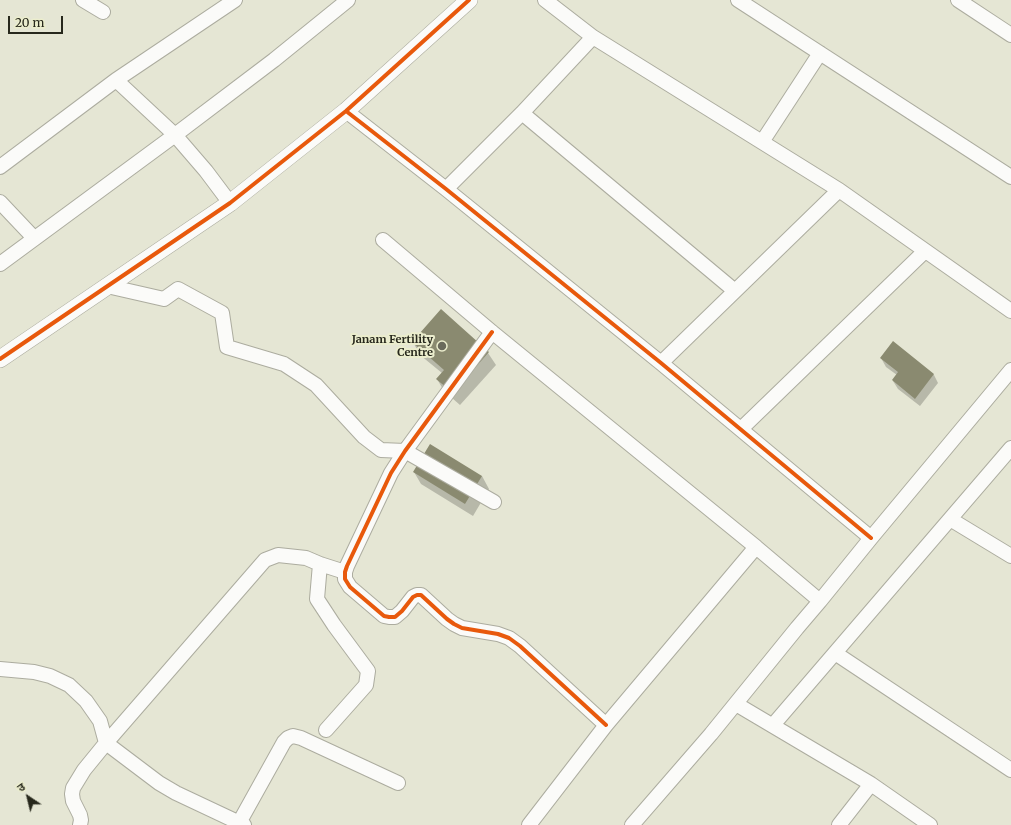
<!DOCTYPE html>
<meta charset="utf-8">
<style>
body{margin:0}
#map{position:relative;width:1011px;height:825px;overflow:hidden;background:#e5e6d4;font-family:Merriweather,"Noto Sans Devanagari",serif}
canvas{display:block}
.north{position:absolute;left:8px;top:777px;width:40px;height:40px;-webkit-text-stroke:3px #ebedcd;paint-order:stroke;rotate:325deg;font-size:11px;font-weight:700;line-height:16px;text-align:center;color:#27281c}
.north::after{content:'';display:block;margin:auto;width:14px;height:18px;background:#27281c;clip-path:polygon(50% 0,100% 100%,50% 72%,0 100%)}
.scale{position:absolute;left:8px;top:16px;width:55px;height:18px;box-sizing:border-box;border:2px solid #27281c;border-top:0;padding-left:5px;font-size:12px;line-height:14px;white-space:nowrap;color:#27281c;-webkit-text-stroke:3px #ebedcd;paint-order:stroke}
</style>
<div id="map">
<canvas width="1011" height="825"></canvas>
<div class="north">उ</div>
<div class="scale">20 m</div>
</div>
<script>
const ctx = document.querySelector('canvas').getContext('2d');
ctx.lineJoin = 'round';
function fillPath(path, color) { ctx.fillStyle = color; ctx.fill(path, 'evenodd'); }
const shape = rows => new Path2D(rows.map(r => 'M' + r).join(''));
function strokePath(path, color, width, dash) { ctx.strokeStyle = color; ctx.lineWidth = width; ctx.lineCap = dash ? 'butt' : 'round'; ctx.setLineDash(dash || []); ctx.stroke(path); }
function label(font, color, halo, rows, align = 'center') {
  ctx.font = font + ' Merriweather,serif'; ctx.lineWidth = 4; ctx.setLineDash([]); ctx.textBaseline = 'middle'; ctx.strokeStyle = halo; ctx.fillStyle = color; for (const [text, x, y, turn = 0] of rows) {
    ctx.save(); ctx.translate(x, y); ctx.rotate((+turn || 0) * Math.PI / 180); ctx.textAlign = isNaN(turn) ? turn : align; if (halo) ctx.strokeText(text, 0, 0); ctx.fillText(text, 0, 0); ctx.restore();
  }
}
const shadow = shape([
 [413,342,488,353,496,365,460,405,444,391,437,379,442,373,420,355],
 [893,343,934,375,938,383,920,406,898,389,893,381,897,375,886,367,881,358],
 [414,472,482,476,489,489,473,516,421,484]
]);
const building = shape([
 [441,309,489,352,453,393,436,379,444,370,412,342],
 [893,341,934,374,915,399,892,380,898,372,880,358],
 [430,444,482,476,465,504,413,472]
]);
const minor = shape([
 [83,0,103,12],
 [545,0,593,37,839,190,1011,311],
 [738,0,1011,177],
 [958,0,1011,35],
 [116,80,175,135,206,171,230,203],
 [346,111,446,189,661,363,871,538],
 [522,113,735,291],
 [762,142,820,53],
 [0,167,116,80,235,0],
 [446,189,522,113,593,37],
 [0,202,34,238],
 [383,240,492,332,756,547],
 [0,264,175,135,274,60,348,0],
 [107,286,164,299,178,289,222,313,227,347,284,364,316,385,364,437,381,450,405,451,494,502],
 [492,332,405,451,391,473,347,566,345,572,345,579,350,587,384,616,389,617,395,617,402,611,413,597,417,595,421,595,447,619,454,624,462,628,498,634,509,638,520,646,606,725],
 [661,363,839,190],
 [741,429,925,251],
 [950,519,1011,556],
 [320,564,317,599,334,625,368,671,366,685,326,730],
 [835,653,1011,770],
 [0,669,34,672,50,676,69,685,86,701,100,721,106,743],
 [736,704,871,784,930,825],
 [773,725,1011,448],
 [106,743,265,560,278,555,306,558,320,564,345,572],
 [239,823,284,742,288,738,293,736,301,738,398,783],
 [80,825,81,820,80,815,73,801,72,794,73,788,84,770,106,743,159,783,176,793,244,825],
 [529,825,606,725,756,547,820,601],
 [632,825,711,734,797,628,820,601,871,538,1011,370],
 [839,825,871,784]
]);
const tertiary = shape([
 [0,359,230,203,346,111,469,0]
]);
const cycleway = shape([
 [346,111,446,189,661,363,871,538],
 [492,332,405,451,391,473,347,566,345,572,345,579,350,587,384,616,389,617,395,617,402,611,413,597,417,595,421,595,447,619,454,624,462,628,498,634,509,638,520,646,606,725],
 [0,359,230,203,346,111,469,0]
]);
const markers = [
 [442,346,5,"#6a6a5c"]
];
const poiNames = [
 ["Janam Fertility",433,340],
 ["Centre",433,353]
];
fillPath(shadow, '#0003');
fillPath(building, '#8a8a70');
strokePath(minor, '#acac9f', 16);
strokePath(tertiary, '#acac9f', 18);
strokePath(minor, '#fbfbf9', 14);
strokePath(tertiary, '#fbfbf9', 17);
strokePath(cycleway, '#e8590c', 4);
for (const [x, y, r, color] of markers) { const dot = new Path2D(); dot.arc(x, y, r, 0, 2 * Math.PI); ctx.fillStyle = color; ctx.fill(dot); strokePath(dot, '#ebedcd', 1.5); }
label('bold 11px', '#27281c', '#ebedcd', poiNames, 'right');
</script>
